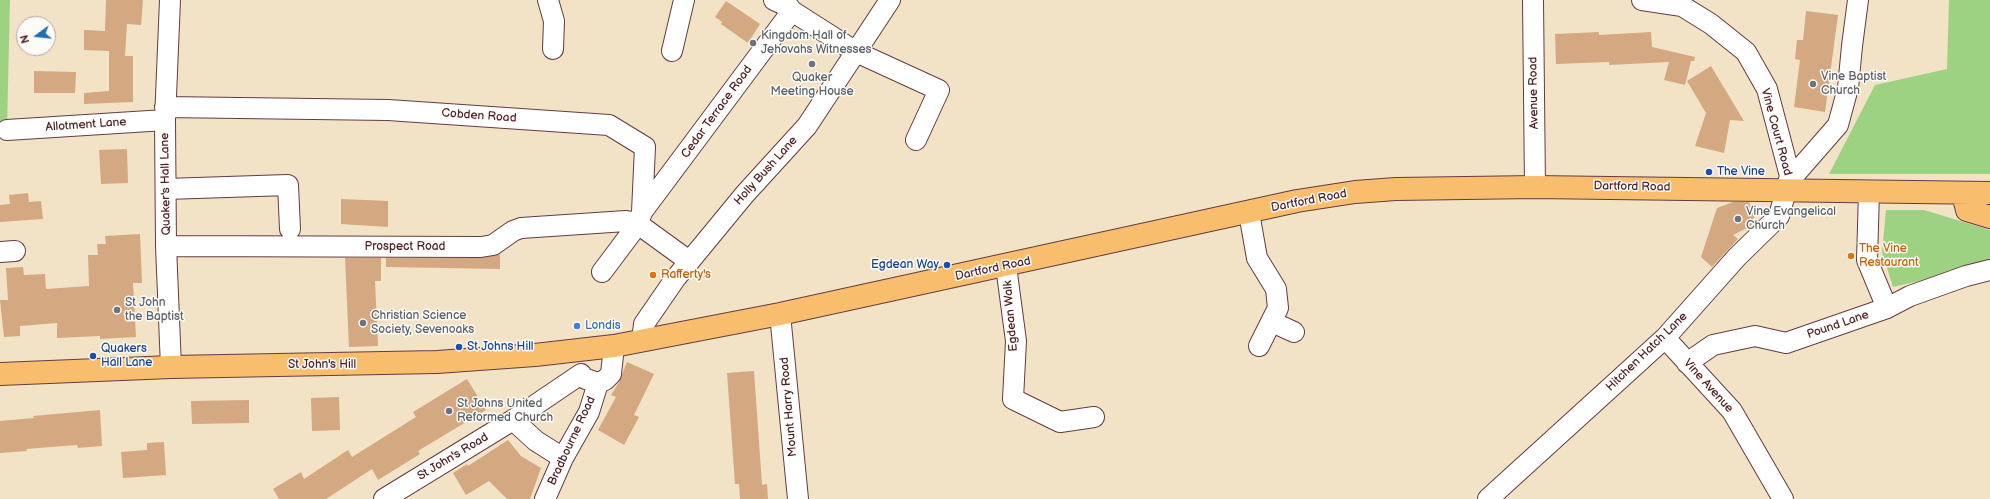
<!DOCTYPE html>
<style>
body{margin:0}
#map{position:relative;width:1990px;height:499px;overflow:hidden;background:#f2e3c7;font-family:"Balsamiq Sans",sans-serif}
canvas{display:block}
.north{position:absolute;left:16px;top:16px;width:40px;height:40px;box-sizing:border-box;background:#fdfcf7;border:1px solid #b5a4a5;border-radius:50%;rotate:255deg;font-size:11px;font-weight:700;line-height:16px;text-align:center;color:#4a1f2b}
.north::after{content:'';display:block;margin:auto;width:14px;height:18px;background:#1f6fb2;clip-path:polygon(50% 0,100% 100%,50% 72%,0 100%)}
</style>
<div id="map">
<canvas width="1990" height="499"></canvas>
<div class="north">N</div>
</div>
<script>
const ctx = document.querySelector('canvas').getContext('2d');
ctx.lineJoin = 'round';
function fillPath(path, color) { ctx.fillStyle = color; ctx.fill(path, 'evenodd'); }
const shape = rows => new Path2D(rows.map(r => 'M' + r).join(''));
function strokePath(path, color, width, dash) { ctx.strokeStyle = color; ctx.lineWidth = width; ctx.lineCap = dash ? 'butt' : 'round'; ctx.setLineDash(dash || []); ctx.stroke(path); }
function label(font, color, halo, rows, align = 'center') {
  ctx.font = font + ' "Balsamiq Sans",sans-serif'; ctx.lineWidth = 3; ctx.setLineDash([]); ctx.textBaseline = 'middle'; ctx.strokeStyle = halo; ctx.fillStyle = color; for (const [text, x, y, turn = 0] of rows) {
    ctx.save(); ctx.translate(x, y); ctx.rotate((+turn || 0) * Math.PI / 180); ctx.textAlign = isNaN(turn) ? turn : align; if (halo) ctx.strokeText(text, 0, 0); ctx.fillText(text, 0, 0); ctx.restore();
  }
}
const green = shape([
 [0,0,10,0,7,130,0,130],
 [1949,0,1990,0,1990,174,1829,174,1875,85,1947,69],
 [1886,210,1924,210,1990,230,1990,265,1893,287,1882,252]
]);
const building = shape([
 [106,0,143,0,141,25,127,24,125,56,133,56,133,102,84,104,84,93,109,91,109,51,84,50,84,30,105,31],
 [726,1,760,24,748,43,721,24,722,22,715,17],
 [1806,11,1838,15,1825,112,1794,107,1800,60,1795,59,1797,40,1803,40],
 [1599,32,1599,35,1651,32,1652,47,1695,57,1694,61,1691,61,1685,85,1664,80,1669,62,1609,65,1609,62,1556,64,1555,34],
 [1711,66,1744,121,1730,120,1724,153,1695,146,1706,113,1687,81],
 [34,71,76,72,75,93,34,93],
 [127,149,128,183,101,184,99,150],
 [28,193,29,202,41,201,43,219,0,222,0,205,10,204,9,195],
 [341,199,388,201,388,227,341,224],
 [1733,202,1749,202,1755,215,1751,226,1733,235,1738,239,1712,267,1701,257,1717,208],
 [140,234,142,283,133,283,136,337,100,339,100,336,57,338,57,323,20,326,20,336,4,337,0,300,8,300,6,268,23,267,24,275,45,274,46,289,89,286,88,255,98,255,97,244,106,244,105,236],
 [500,254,500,269,386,267,386,258,481,258],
 [345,258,381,258,381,281,375,281,378,346,349,347],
 [627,362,654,374,634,415,639,417,624,445,598,430,616,397,611,395,619,382],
 [754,371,762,485,767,484,768,499,740,499,739,484,735,484,727,373],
 [467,379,486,410,418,451,420,454,378,480,372,469,326,499,279,499,273,489,301,472,304,479,348,450,352,457,416,417,413,412],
 [339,397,340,430,312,431,311,398],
 [249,400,249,423,192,424,191,401],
 [100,410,102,446,78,448,77,445,26,449,27,451,0,453,0,421,34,418,33,416],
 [508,440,521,456,541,468,530,499,507,499,489,481,466,495,453,473,467,464,468,466],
 [164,442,166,475,123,478,121,452,147,450,147,443]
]);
const minor = shape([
 [170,0,165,120,166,246,171,367],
 [548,0,554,21,553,49],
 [774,0,789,7,792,11,856,52,939,90,916,140],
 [1533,0,1535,187],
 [672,51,684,0],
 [165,107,388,110,609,125,645,147,642,212,638,224,689,261],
 [7,130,165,120],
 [1790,176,1797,172,1838,125,1848,88,1852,46,1858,0],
 [166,189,288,185,290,229],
 [1869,192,1867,260,1887,308],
 [642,212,792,11],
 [1249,213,1257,258,1276,289,1278,308,1259,346],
 [166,246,481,247,493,245,513,231,521,228,626,221,638,224,602,272],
 [0,252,15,251],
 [1006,266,1016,341,1013,399,1060,422,1094,417],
 [780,314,798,499],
 [1272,322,1294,332],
 [1665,338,1732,411,1783,499],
 [642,340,644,324,675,279,745,194,807,126,890,0],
 [1687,363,1713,345,1755,336,1786,343,1887,308,1910,296,1966,276,1990,270],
 [586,379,598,383,605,380,611,374,614,346],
 [513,420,536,441,563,458],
 [384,499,513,420,581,374],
 [545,499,563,458,589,412,598,383],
 [1488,499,1665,338,1737,257,1779,216,1790,176,1767,89,1746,52,1711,24,1682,6,1642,0]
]);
const major = shape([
 [1963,194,1967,210,1990,217],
 [0,374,171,367,437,362,535,355,614,346,780,314,1297,201,1355,192,1396,189,1535,187,1990,193]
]);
const markers = [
 [753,43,4,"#6b7280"],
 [812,64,4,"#6b7280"],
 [1813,84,4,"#6b7280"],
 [1709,172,4,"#1a4fb4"],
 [1738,219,4,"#6b7280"],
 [1851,256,4,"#e8710a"],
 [947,265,4,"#1a4fb4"],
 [653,275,4,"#e8710a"],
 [117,310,4,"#6b7280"],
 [363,323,4,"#6b7280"],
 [577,326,4,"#3f7fe0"],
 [459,347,4,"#1a4fb4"],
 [93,356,4,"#1a4fb4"],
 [449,411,4,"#6b7280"]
];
const worshipNames = [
 ["Kingdom Hall of",761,36],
 ["Jehovahs Witnesses",761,50],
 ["Vine Baptist",1821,77],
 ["Church",1821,91],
 ["Quaker",812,78,"center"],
 ["Meeting House",812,92,"center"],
 ["Vine Evangelical",1746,212],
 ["Church",1746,226],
 ["St John",125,303],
 ["the Baptist",125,317],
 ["Christian Science",371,316],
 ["Society, Sevenoaks",371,330],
 ["St Johns United",457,404],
 ["Reformed Church",457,418]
];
const streetNames = [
 ["Avenue Road",1534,93,-91],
 ["Cedar Terrace Road",717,112,-54],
 ["Cobden Road",479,116,4],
 ["Allotment Lane",86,125,-4],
 ["Vine Court Road",1776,132,75],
 ["Holly Bush Lane",766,171,-48],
 ["Quaker's Hall Lane",166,184,-91],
 ["Dartford Road",1632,187,1],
 ["Dartford Road",1309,201,-11],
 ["Prospect Road",405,247],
 ["Dartford Road",993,269,-12],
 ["Egdean Walk",1011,316,-95],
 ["Pound Lane",1838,325,-19],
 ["Hitchen Hatch Lane",1647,352,-44],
 ["St John's Hill",322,365],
 ["Vine Avenue",1708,386,48],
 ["Mount Harry Road",789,407,-95],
 ["Bradbourne Road",572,441,-65],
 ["St John's Road",453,457,-31]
];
const transitNames = [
 ["The Vine",1717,172],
 ["Egdean Way",939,265,"right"],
 ["St Johns Hill",467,347],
 ["Quakers",101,349],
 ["Hall Lane",101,363]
];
const foodNames = [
 ["The Vine",1859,249],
 ["Restaurant",1859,263],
 ["Rafferty's",661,275]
];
const shopNames = [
 ["Londis",585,326]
];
fillPath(green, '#9ed283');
fillPath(building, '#d4a881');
strokePath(minor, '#633c42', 22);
strokePath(major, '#633c42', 24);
strokePath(minor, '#fff', 20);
strokePath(major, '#f9be6d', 22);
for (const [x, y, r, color] of markers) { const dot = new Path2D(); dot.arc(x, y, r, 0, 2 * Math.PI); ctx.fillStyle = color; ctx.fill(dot); strokePath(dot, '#fdfcf7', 1.5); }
label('12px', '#5b616d', '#fdfcf7', worshipNames, 'left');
label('12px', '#4a1f2b', '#fdfcf7', streetNames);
label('12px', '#164399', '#fdfcf7', transitNames, 'left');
label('12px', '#c56008', '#fdfcf7', foodNames, 'left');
label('12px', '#366cbe', '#fdfcf7', shopNames, 'left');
</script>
